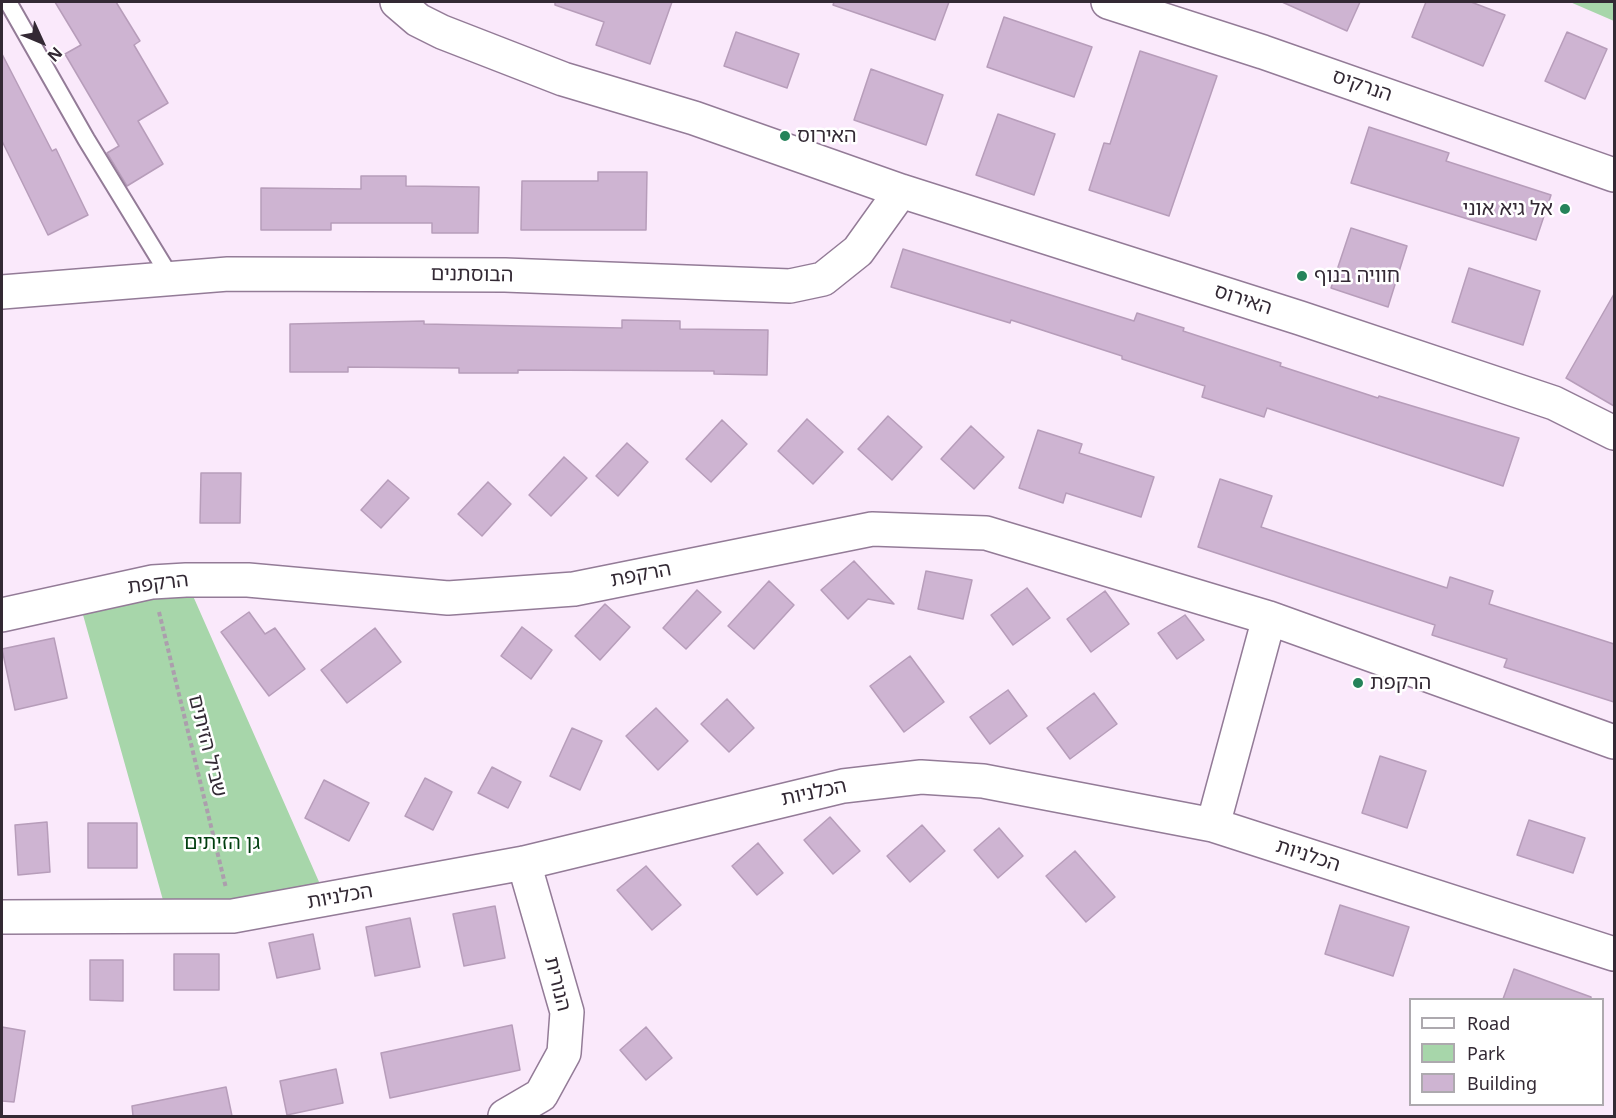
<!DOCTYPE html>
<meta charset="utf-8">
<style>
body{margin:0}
#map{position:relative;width:1616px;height:1118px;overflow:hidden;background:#fae9fb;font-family:"Noto Sans",sans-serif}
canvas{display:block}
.frame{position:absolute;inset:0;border:3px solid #332934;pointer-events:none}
.legend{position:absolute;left:1409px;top:998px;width:195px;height:108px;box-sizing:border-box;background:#fff;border:2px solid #ada9ae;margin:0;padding:8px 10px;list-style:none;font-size:18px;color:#332934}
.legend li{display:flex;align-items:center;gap:12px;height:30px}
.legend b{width:30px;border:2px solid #ada9ae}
.north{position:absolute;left:12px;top:12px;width:60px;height:60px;-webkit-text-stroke:4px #fff;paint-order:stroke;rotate:134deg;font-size:16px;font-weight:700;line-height:24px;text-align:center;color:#332934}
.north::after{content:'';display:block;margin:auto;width:21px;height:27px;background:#332934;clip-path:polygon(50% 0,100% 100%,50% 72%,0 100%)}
</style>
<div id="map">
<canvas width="1616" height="1118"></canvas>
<div class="frame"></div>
<ul class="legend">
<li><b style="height:8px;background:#fff"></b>Road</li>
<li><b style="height:16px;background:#a7d6aa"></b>Park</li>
<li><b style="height:16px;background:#ceb4d2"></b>Building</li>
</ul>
<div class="north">N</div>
</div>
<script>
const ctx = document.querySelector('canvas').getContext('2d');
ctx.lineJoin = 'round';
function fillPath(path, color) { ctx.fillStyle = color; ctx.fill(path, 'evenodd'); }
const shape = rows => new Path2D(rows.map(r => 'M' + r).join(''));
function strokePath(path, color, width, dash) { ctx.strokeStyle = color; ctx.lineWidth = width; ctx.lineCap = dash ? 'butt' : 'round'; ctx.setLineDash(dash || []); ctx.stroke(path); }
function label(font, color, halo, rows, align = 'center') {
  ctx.font = font + ' "Noto Sans","Noto Sans Hebrew",sans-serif'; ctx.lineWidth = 5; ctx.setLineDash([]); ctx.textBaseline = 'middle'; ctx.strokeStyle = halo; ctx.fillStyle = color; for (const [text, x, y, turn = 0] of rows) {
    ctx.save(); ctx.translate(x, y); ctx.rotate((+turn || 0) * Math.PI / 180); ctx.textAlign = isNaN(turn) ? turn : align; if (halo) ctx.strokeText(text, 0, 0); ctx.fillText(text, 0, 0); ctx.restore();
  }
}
const green = shape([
 [1570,2,1614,2,1614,21],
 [186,580,327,900,168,918,78,597]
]);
const building = shape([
 [55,2,116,2,140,41,134,45,168,103,138,121,163,164,127,186,107,153,119,146,65,54,81,45,55,2],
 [555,2,672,2,650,64,596,45,604,22,555,5,555,2],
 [834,2,949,2,935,40,833,5,834,2],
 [1282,2,1360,2,1347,31,1282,2],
 [1426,2,1471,2,1505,15,1483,66,1412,37,1426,2],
 [1004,17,1092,47,1074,97,987,67,1004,17],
 [736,32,799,54,787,88,724,66,736,32],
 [1567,32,1607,49,1585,99,1545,81,1567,32],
 [1140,51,1217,76,1169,216,1089,190,1104,143,1110,144,1140,51],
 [2,54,52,151,56,149,88,215,48,235,2,141,2,54],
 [871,69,943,95,926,145,854,120,871,69],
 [998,114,1055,134,1034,195,976,175,998,114],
 [1369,127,1449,153,1446,161,1551,195,1536,240,1351,183,1369,127],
 [598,172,647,172,646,230,521,230,522,181,598,181,598,172],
 [361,176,406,176,406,186,479,187,478,233,432,233,432,223,331,223,331,230,261,230,261,188,361,189,361,176],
 [1351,228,1407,246,1388,307,1331,288,1351,228],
 [903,249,1134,321,1137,313,1184,328,1183,331,1281,363,1280,366,1378,398,1379,396,1519,438,1503,486,1267,408,1264,417,1202,397,1205,386,1122,359,1122,356,1011,320,1010,323,891,287,903,249],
 [1469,268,1540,291,1523,345,1452,322,1469,268],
 [1614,294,1614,406,1566,378,1614,294],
 [622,320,680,321,680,329,768,330,767,375,714,374,714,371,518,370,518,373,459,373,459,368,348,367,348,372,290,372,290,324,424,321,424,324,622,328,622,320],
 [888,416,922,447,892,480,858,449,888,416],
 [807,419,843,452,813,484,778,451,807,419],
 [722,420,747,444,711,482,686,459,722,420],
 [971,426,1004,457,974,489,941,459,971,426],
 [1038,430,1082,444,1079,453,1154,477,1141,517,1066,493,1063,503,1019,488,1038,430],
 [627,443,648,462,618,496,596,476,627,443],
 [564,457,587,478,551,516,529,495,564,457],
 [201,473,241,473,240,523,200,523,201,473],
 [1220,479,1272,496,1261,527,1447,588,1450,577,1493,591,1489,604,1614,644,1614,702,1504,667,1507,659,1432,635,1435,625,1198,547,1220,479],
 [388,480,409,498,381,528,361,510,388,480],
 [488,482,511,504,482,536,458,514,488,482],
 [854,561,894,604,868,599,848,619,821,590,854,561],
 [926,571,972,580,963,619,918,609,926,571],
 [769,581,794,605,754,649,728,626,769,581],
 [1027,588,1050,618,1013,645,991,615,1027,588],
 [697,590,721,612,686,649,663,628,697,590],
 [1105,591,1129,624,1091,652,1067,619,1105,591],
 [605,604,630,627,600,660,575,636,605,604],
 [249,612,265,634,275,628,305,669,269,696,221,632,249,612],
 [1185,615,1204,640,1177,659,1158,633,1185,615],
 [522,627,552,650,531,679,501,656,522,627],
 [375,628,401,662,347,703,321,670,375,628],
 [54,638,67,698,15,710,2,649,54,638],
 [910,656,944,702,904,732,870,686,910,656],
 [1008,690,1027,716,990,744,970,717,1008,690],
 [1094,693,1117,724,1070,759,1047,728,1094,693],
 [727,699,754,728,729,752,701,724,727,699],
 [656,708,688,741,658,770,626,736,656,708],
 [572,728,602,741,580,790,550,776,572,728],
 [1380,756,1426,771,1407,828,1362,813,1380,756],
 [492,767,521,782,508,808,478,793,492,767],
 [425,778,452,792,433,830,405,816,425,778],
 [324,780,369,803,349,841,305,818,324,780],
 [830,817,860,851,833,874,804,840,830,817],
 [1529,820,1585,838,1573,873,1517,855,1529,820],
 [47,822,50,872,18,875,15,825,47,822],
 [88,823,137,823,137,868,88,868,88,823],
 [922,825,945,851,910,882,887,856,922,825],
 [999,828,1023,856,998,878,974,850,999,828],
 [758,843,783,873,757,895,732,866,758,843],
 [1075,851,1115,897,1086,922,1046,876,1075,851],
 [646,866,681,905,652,930,617,890,646,866],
 [1340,905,1409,927,1393,976,1325,954,1340,905],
 [495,906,505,958,464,966,453,914,495,906],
 [410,918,420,967,375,976,366,927,410,918],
 [313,934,320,969,277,978,269,943,313,934],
 [174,954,219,954,219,990,174,990,174,954],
 [90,960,123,960,123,1001,90,1000,90,960],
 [1514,969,1591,997,1591,999,1503,999,1514,969],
 [512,1025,520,1070,390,1098,381,1053,512,1025],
 [2,1027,25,1031,14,1102,2,1101,2,1027],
 [646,1027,672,1058,646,1080,620,1050,646,1027],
 [336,1069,343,1103,287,1115,280,1081,336,1069],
 [226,1087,232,1116,133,1116,132,1106,226,1087]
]);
const path = shape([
 [159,612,226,888]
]);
const service = shape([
 [8,2,86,139,171,278]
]);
const minor = shape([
 [397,2,418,20,442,32,563,79,694,118,901,191,1300,318,1554,403,1614,433],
 [1108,2,1263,52,1614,175],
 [2,292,228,274,505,275,790,286,823,279,858,251,901,191],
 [2,615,152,582,186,580,248,580,448,598,574,589,872,529,986,533,1269,618,1614,742],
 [1213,825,1269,618],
 [2,917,233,916,524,863,843,786,921,777,983,781,1213,825,1614,954],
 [505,1116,541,1095,564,1053,567,1012,524,863]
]);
const markers = [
 [785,136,6,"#25835a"],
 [1565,209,6,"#25835a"],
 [1302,276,6,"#25835a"],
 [1358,683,6,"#25835a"]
];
const streetNames = [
 ["הנרקיס",1362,86,19],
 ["הבוסתנים",472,275,1],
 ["האירוס",1243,300,18],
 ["הרקפת",641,575,-11],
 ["הרקפת",158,584,-7],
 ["שביל הזיתים",207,746,76],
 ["הכלניות",814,793,-12],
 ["הכלניות",1308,856,18],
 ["הכלניות",340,897,-10],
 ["הנורית",557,984,76]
];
const poiNames = [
 ["האירוס",797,136],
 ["אל גיא אוני",1553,209,"right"],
 ["חוויה בנוף",1314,276],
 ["הרקפת",1370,683]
];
const parkNames = [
 ["גן הזיתים",222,843]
];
fillPath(green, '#a7d6aa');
fillPath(building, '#ceb4d2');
strokePath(building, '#b79dba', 1.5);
strokePath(service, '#937b97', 20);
strokePath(minor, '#937b97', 36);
strokePath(path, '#ac9ead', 4, [4.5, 3]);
strokePath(service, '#fff', 16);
strokePath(minor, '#fff', 33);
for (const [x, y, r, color] of markers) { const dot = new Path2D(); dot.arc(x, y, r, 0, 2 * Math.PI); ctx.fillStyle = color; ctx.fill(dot); strokePath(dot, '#fff', 2); }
label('20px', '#332934', '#fff', streetNames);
label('20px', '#332934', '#fff', poiNames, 'left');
label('20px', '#003e0f', '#fff', parkNames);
</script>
